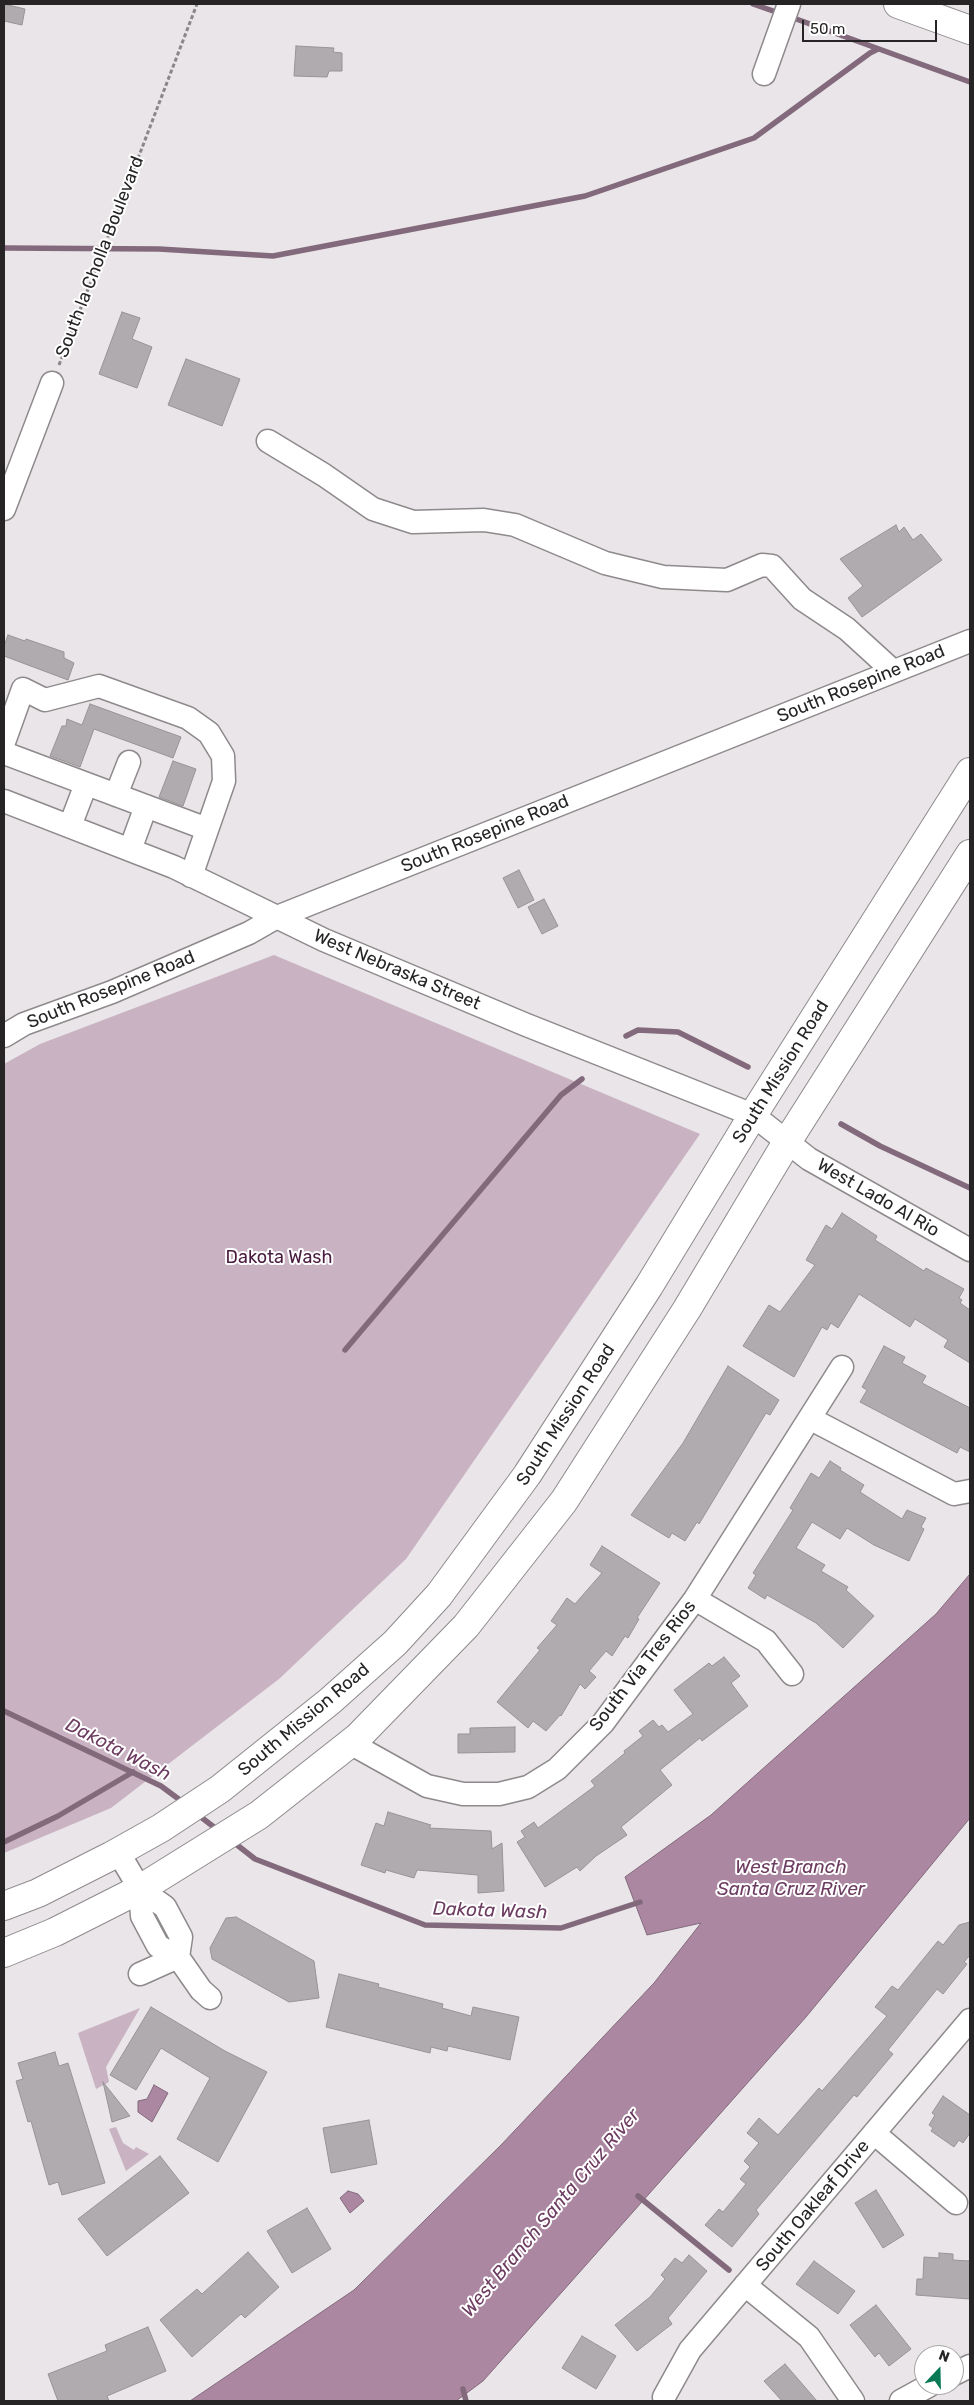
<!DOCTYPE html>
<style>
body{margin:0}
#map{position:relative;width:974px;height:2405px;overflow:hidden;background:#e9e5e8;font-family:Rubik,sans-serif}
canvas{display:block}
.frame{position:absolute;inset:0;border:5px solid #262425;pointer-events:none}
.north{position:absolute;left:914px;top:2345px;width:50px;height:50px;box-sizing:border-box;background:#fff;border:1px solid #a8a7a8;border-radius:50%;rotate:21deg;font-size:14px;font-weight:700;line-height:20px;text-align:center;color:#262425}
.north::after{content:'';display:block;margin:auto;width:18px;height:22px;background:#087955;clip-path:polygon(50% 0,100% 100%,50% 72%,0 100%)}
.scale{position:absolute;left:802px;top:20px;width:135px;height:22px;box-sizing:border-box;border:2px solid #262425;border-top:0;padding-left:6px;font-size:15px;line-height:18px;white-space:nowrap;color:#262425;-webkit-text-stroke:4px #fff;paint-order:stroke}
</style>
<div id="map">
<canvas width="974" height="2405"></canvas>
<div class="frame"></div>
<div class="north">N</div>
<div class="scale">50 m</div>
</div>
<script>
const ctx = document.querySelector('canvas').getContext('2d');
ctx.lineJoin = 'round';
function fillPath(path, color) { ctx.fillStyle = color; ctx.fill(path, 'evenodd'); }
const shape = rows => new Path2D(rows.map(r => 'M' + r).join(''));
function strokePath(path, color, width, dash) { ctx.strokeStyle = color; ctx.lineWidth = width; ctx.lineCap = dash ? 'butt' : 'round'; ctx.setLineDash(dash || []); ctx.stroke(path); }
function label(font, color, halo, rows, align = 'center') {
  ctx.font = font + ' Rubik,sans-serif'; ctx.lineWidth = 4; ctx.setLineDash([]); ctx.textBaseline = 'middle'; ctx.strokeStyle = halo; ctx.fillStyle = color; for (const [text, x, y, turn = 0] of rows) {
    ctx.save(); ctx.translate(x, y); ctx.rotate((+turn || 0) * Math.PI / 180); ctx.textAlign = isNaN(turn) ? turn : align; if (halo) ctx.strokeText(text, 0, 0); ctx.fillText(text, 0, 0); ctx.restore();
  }
}
const green = shape([
 [274,955,700,1134,406,1559,279,1679,111,1808,4,1853,4,1064,40,1044],
 [140,2008,106,2067,109,2082,96,2089,78,2033],
 [116,2127,123,2143,134,2150,136,2147,149,2154,126,2171,109,2129]
]);
const water = shape([
 [970,1574,970,1818,806,2017,483,2381,456,2401,190,2401,354,2290,501,2145,654,1983,701,1923,647,1935,625,1877,711,1815,936,1614,970,1574],
 [154,2085,168,2093,152,2122,138,2112,138,2101,147,2099,154,2085],
 [348,2191,358,2194,364,2201,350,2213,340,2198,348,2191]
]);
const stream = shape([
 [753,4,779,13],
 [788,16,970,82],
 [4,248,159,249,273,256,585,196,754,138,870,53,878,49],
 [626,1036,638,1030,678,1032,748,1067],
 [841,1124,880,1146,970,1188],
 [345,1350,561,1095,582,1079],
 [4,1711,161,1786,184,1803],
 [197,1814,219,1831],
 [232,1841,255,1859,425,1925,561,1928,640,1902],
 [4,1842,58,1816,133,1772],
 [638,2196,729,2270],
 [463,2389,466,2401]
]);
const building = shape([
 [4,4,25,9,22,25,4,21,4,4],
 [296,46,334,48,333,52,342,53,342,71,329,71,327,77,294,76,296,46],
 [122,312,140,318,132,339,152,347,137,388,99,374,122,312],
 [186,359,240,379,222,426,168,405,186,359],
 [896,525,899,532,904,527,913,540,921,534,942,560,862,617,848,598,863,586,840,559,896,525],
 [8,635,25,641,26,639,64,652,64,658,74,663,68,680,4,656,4,646,8,635],
 [90,704,181,737,173,758,94,729,80,767,50,756,62,726,66,726,67,719,82,725,90,704],
 [173,761,196,769,183,806,159,797,173,761],
 [519,870,534,900,518,908,503,878,519,870],
 [544,899,558,926,542,934,528,907,544,899],
 [842,1213,877,1236,875,1240,924,1271,926,1268,964,1289,959,1298,962,1300,960,1303,970,1310,970,1363,944,1347,948,1340,915,1319,910,1327,859,1294,838,1328,831,1323,827,1330,822,1327,794,1377,743,1346,769,1305,780,1312,815,1265,806,1260,826,1225,832,1229,842,1213],
 [884,1346,905,1357,902,1363,926,1376,922,1383,970,1408,970,1452,960,1447,957,1453,860,1402,867,1390,862,1387,884,1346],
 [728,1366,779,1400,770,1415,766,1413,699,1524,697,1522,685,1541,672,1533,669,1538,631,1515,683,1443,728,1366],
 [830,1461,841,1468,840,1470,864,1485,860,1492,902,1519,907,1510,926,1518,921,1527,924,1529,909,1561,874,1545,847,1528,840,1539,812,1522,796,1548,825,1565,821,1571,848,1587,846,1590,874,1616,843,1648,816,1623,767,1595,765,1599,748,1588,756,1575,753,1573,793,1510,790,1508,811,1473,819,1478,830,1461],
 [602,1546,660,1583,637,1618,639,1619,628,1638,625,1636,612,1656,606,1651,589,1671,596,1677,585,1689,580,1684,561,1716,560,1715,546,1731,533,1721,528,1728,497,1702,540,1650,537,1648,557,1625,551,1621,567,1598,575,1604,602,1573,590,1565,602,1546],
 [724,1657,740,1676,731,1683,748,1706,702,1741,700,1738,660,1770,672,1785,621,1827,627,1835,596,1856,580,1871,577,1867,545,1887,517,1842,525,1837,521,1831,534,1822,538,1828,595,1786,591,1781,625,1753,624,1751,643,1736,639,1731,653,1720,659,1727,662,1725,668,1732,693,1714,674,1690,709,1663,712,1666,724,1657],
 [515,1727,515,1752,458,1753,458,1734,470,1734,470,1728,515,1727],
 [388,1812,431,1825,429,1828,491,1831,492,1849,502,1843,504,1891,478,1893,478,1875,417,1870,414,1878,386,1870,385,1873,361,1865,376,1823,384,1826,388,1812],
 [236,1917,314,1961,319,1998,289,2002,212,1959,210,1948,226,1918,236,1917],
 [970,1922,970,1955,964,1962,967,1964,943,1994,937,1989,888,2050,893,2054,857,2097,854,2095,756,2210,759,2214,732,2247,705,2225,719,2209,723,2212,746,2184,740,2179,750,2167,744,2161,759,2143,747,2133,759,2118,778,2135,819,2088,822,2091,887,2016,875,2007,892,1986,898,1990,938,1941,943,1945,959,1925,970,1922],
 [339,1974,379,1984,378,1987,443,2004,442,2008,471,2016,473,2007,519,2017,510,2060,448,2046,447,2051,431,2047,430,2053,326,2027,339,1974],
 [151,2007,225,2051,267,2072,218,2162,177,2139,210,2078,161,2048,136,2090,110,2075,151,2007],
 [55,2052,59,2066,68,2063,105,2183,62,2195,58,2182,49,2185,31,2121,28,2122,16,2081,23,2079,18,2063,55,2052],
 [103,2082,130,2116,112,2122,103,2082],
 [943,2096,970,2115,970,2133,963,2143,959,2140,954,2147,931,2131,933,2128,929,2125,935,2115,932,2113,943,2096],
 [369,2120,377,2164,331,2173,323,2128,369,2120],
 [160,2156,189,2193,107,2256,78,2219,160,2156],
 [876,2190,904,2235,883,2248,855,2203,876,2190],
 [307,2208,331,2249,292,2273,267,2231,307,2208],
 [248,2252,279,2287,245,2318,241,2314,192,2357,160,2320,197,2289,202,2294,248,2252],
 [939,2253,953,2254,953,2260,970,2261,970,2299,916,2295,917,2279,923,2279,924,2257,939,2258,939,2253],
 [689,2255,707,2271,668,2318,672,2324,637,2351,615,2325,650,2297,665,2279,661,2275,675,2258,682,2263,689,2255],
 [814,2261,855,2291,838,2314,796,2284,814,2261],
 [876,2305,911,2349,889,2366,879,2353,875,2357,850,2325,876,2305],
 [148,2327,166,2371,107,2396,109,2401,58,2401,48,2374,107,2351,105,2345,148,2327],
 [582,2336,616,2356,596,2389,562,2368,582,2336],
 [785,2364,817,2401,782,2401,764,2381,785,2364]
]);
const path = shape([
 [59,365,197,4]
]);
const minor = shape([
 [764,74,789,4],
 [268,441,324,475,373,509,413,522,484,520,515,525,605,563,663,577,727,580,762,565,772,566,802,599,847,629,893,671],
 [4,509,52,383],
 [4,742,23,689,45,700,99,686,188,718,209,733,223,756,224,781,191,876],
 [4,753,207,829],
 [116,795,129,762],
 [4,801,174,867,324,940,524,1024,753,1115,809,1159,970,1250],
 [70,826,86,784],
 [130,850,146,806],
 [4,1036,24,1024,112,992,249,933,277,917,970,641],
 [811,1419,954,1494,970,1491],
 [695,1599,766,1641,792,1674],
 [350,1743,427,1786,463,1794,499,1794,528,1787,557,1769,603,1723,695,1599,842,1367],
 [118,1852,140,1889,165,1907,181,1937,178,1957,158,1946,142,1916,140,1889],
 [140,1974,178,1957,201,1990,210,1998],
 [874,2133,956,2203],
 [745,2285,809,2337,853,2401],
 [954,2374,970,2366],
 [664,2397,690,2350,970,2020],
 [901,2401,930,2385]
]);
const major = shape([
 [898,4,970,30],
 [4,1906,38,1893,111,1856,161,1828,220,1789,330,1701,395,1643,439,1595,527,1475,649,1286,753,1115,970,772],
 [4,1953,55,1932,140,1889,259,1815,358,1737,466,1626,564,1501,687,1309,787,1142,970,854]
]);
const streetNames = [
 ["South la Cholla Boulevard",100,257,-69],
 ["South Rosepine Road",861,684,-22],
 ["South Rosepine Road",485,834,-22],
 ["West Nebraska Street",397,970,23],
 ["South Rosepine Road",111,990,-22],
 ["South Mission Road",781,1072,-58],
 ["West Lado Al Rio",878,1198,30],
 ["South Mission Road",566,1415,-57],
 ["South Via Tres Rios",643,1666,-52],
 ["South Mission Road",304,1720,-40],
 ["South Oakleaf Drive",813,2206,-50]
];
const parkNames = [
 ["Dakota Wash",279,1258]
];
const waterNames = [
 ["Dakota Wash",118,1750,27],
 ["West Branch",791,1868],
 ["Santa Cruz River",791,1890],
 ["Dakota Wash",490,1911,2],
 ["West Branch Santa Cruz River",551,2213,-50]
];
fillPath(green, '#c9b2c2');
fillPath(water, '#ab87a1');
strokePath(water, '#83697c', 1);
strokePath(stream, '#83697c', 5.5);
fillPath(building, '#afabae');
strokePath(building, '#979396', 1);
strokePath(minor, '#8e8a8c', 25);
strokePath(major, '#8e8a8c', 30);
strokePath(path, '#8a8789', 3, [4, 2.5]);
strokePath(minor, '#fff', 22);
strokePath(major, '#fff', 28);
label('18px', '#262425', '#fff', streetNames);
label('18px', '#491b3f', '#fff', parkNames);
label('italic 19px', '#6d3c61', '#fff', waterNames);
</script>
